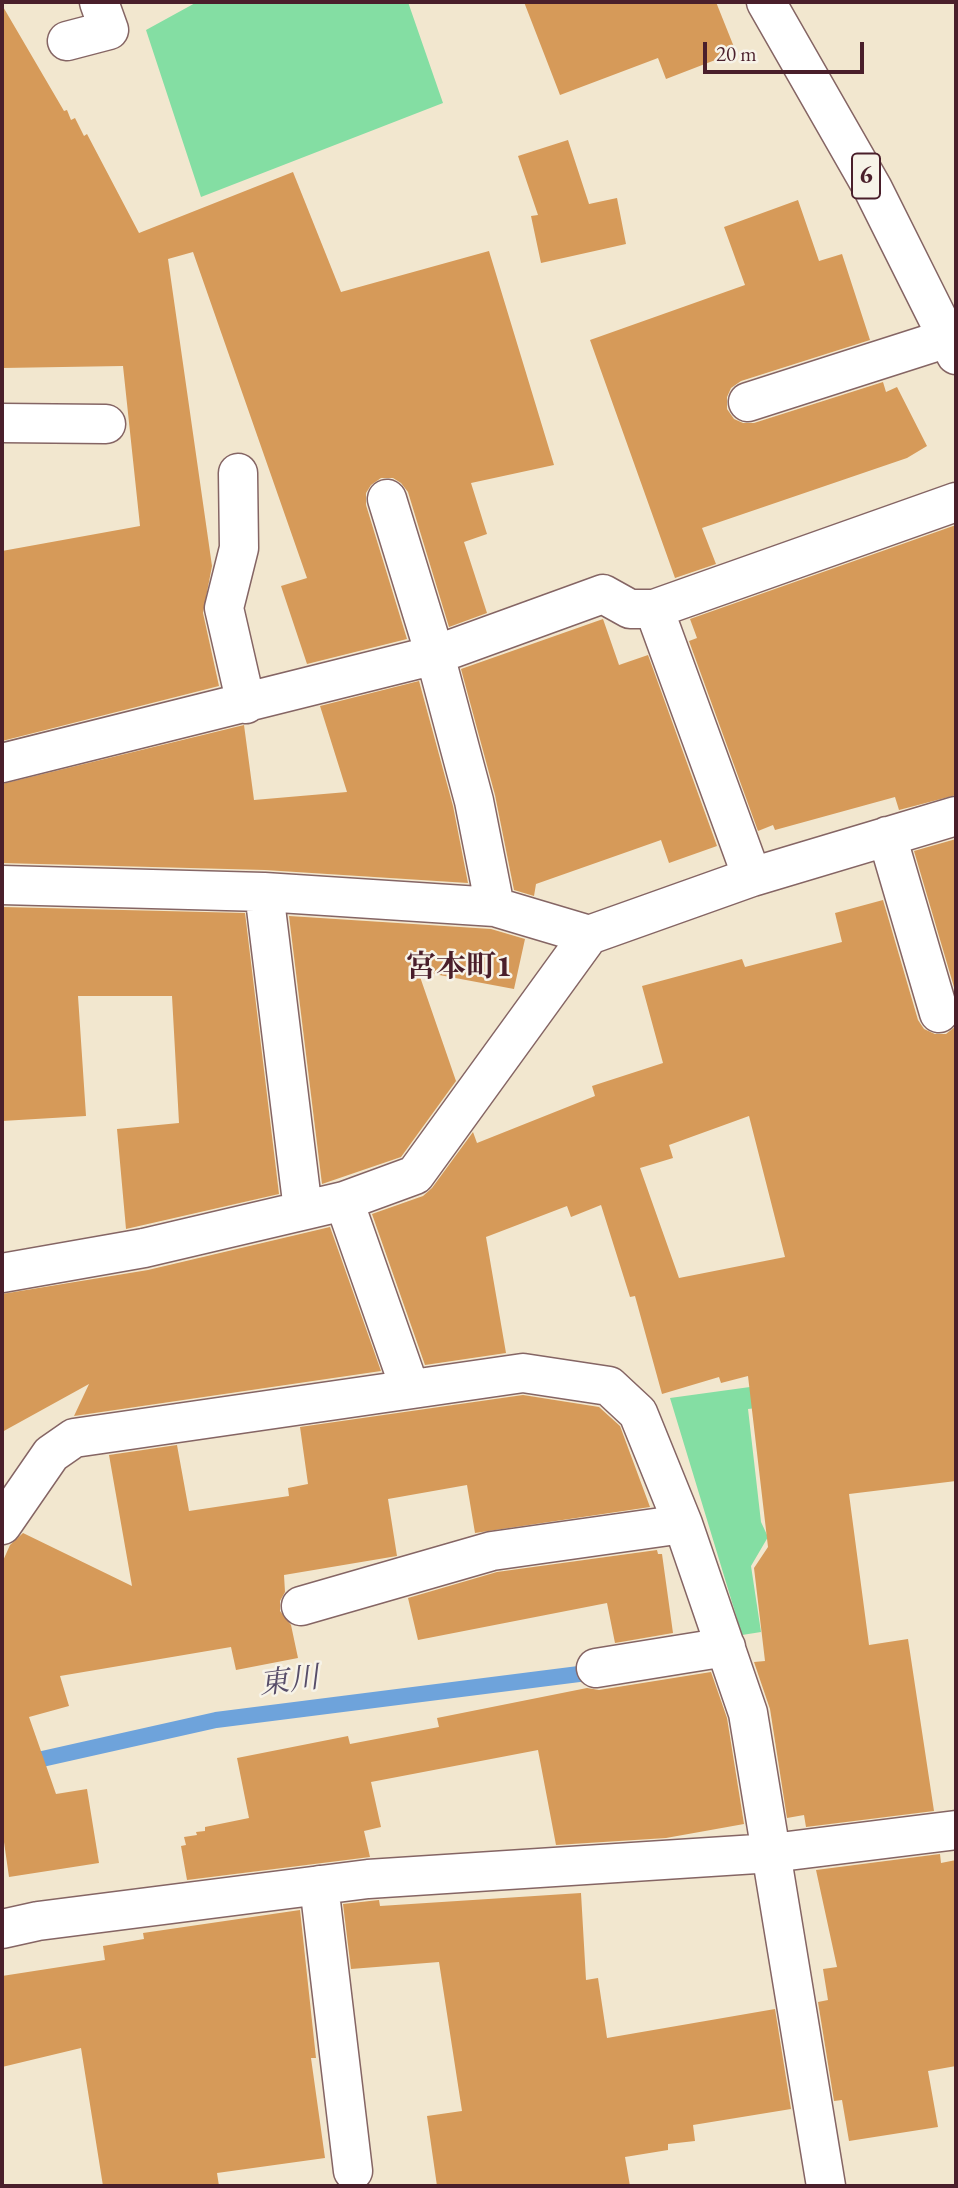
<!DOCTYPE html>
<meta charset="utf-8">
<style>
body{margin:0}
#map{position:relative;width:958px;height:2188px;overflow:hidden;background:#f2e7cf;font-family:"EB Garamond",serif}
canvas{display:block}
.frame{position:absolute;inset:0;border:4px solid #4a1f2b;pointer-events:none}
.scale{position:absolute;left:703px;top:42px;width:161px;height:32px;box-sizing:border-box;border:4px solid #4a1f2b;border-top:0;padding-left:9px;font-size:21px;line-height:24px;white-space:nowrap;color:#4a1f2b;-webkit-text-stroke:5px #f7f3e8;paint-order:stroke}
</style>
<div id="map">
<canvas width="958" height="2188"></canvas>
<div class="frame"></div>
<div class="scale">20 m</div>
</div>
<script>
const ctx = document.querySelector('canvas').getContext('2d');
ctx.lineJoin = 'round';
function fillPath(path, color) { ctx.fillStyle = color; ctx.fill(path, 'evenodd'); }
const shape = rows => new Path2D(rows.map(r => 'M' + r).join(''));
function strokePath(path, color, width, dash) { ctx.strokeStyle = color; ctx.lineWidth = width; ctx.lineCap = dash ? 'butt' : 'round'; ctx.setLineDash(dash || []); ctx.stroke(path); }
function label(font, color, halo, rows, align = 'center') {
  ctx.font = font + ' "EB Garamond","Noto Serif JP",serif'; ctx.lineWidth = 5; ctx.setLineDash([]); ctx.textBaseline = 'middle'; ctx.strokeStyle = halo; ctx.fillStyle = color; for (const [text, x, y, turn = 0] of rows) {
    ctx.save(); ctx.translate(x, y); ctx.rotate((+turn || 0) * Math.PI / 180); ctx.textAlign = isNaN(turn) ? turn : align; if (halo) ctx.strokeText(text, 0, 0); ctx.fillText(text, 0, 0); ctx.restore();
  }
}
const green = shape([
 [197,2,408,2,443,103,201,197,146,30],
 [944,1386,748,1409,761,1522,768,1537,751,1566,761,1632,742,1635,670,1398,750,1387]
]);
const stream = shape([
 [2,1768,216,1720,587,1673]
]);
const building = shape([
 [524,2,716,2,736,52,666,79,658,58,560,95],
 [2,5,64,111,67,110,71,120,75,118,84,136,87,134,139,233,293,172,341,292,489,251,554,465,471,483,487,534,464,542,487,613,449,627,408,492,401,483,393,478,381,478,371,485,366,493,366,505,407,639,307,664,281,586,307,578,193,252,168,259,212,566,203,613,219,686,2,741,2,551,140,526,123,366,2,368],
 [568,140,589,204,617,198,626,244,541,263,531,216,538,215,518,156],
 [798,200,819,261,842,254,870,340,741,381,731,388,727,397,727,409,734,419,743,423,754,423,883,382,886,392,897,387,927,446,907,458,702,528,716,564,675,578,590,340,745,285,724,227],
 [956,525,956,795,899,810,895,797,775,830,773,825,758,831,689,641,697,638,690,619],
 [603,619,619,665,648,655,717,846,669,863,661,840,536,884,534,896,514,890,495,795,461,669],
 [419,681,453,806,468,883,265,870,2,863,2,784,244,725,254,800,347,792,320,706],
 [956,839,956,994,914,851],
 [883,900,918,1020,924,1029,935,1034,946,1034,956,1026,956,1481,849,1494,869,1645,908,1639,934,1811,806,1827,804,1815,787,1818,770,1709,754,1662,765,1661,754,1568,768,1547,748,1376,721,1383,719,1377,662,1394,635,1296,630,1297,601,1205,571,1217,567,1206,486,1237,506,1353,425,1365,372,1214,423,1196,432,1188,473,1132,477,1143,595,1096,592,1086,663,1063,642,986,742,959,745,967,842,942,835,913],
 [749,1116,785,1257,679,1278,640,1168,673,1158,669,1145],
 [2,907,245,913,279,1194,126,1229,117,1129,179,1123,172,996,78,996,86,1116,2,1121],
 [289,916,491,929,525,939,514,989,418,971,456,1081,401,1157,322,1184],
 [330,1227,381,1371,74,1416,89,1384,2,1432,2,1294,148,1270],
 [523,1395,599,1407,620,1426,650,1507,475,1533,467,1485,388,1499,397,1556,284,1575,285,1592,280,1601,280,1611,291,1625,298,1658,236,1670,231,1647,60,1676,69,1706,29,1717,56,1794,87,1789,99,1863,9,1877,2,1828,2,1563,10,1545,23,1533,132,1586,109,1455,177,1445,189,1511,289,1496,288,1488,308,1484,300,1427],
 [657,1550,658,1554,662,1554,673,1633,615,1643,607,1603,418,1640,408,1598,497,1572],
 [711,1672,727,1718,744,1824,666,1838,556,1845,538,1750,371,1782,381,1827,364,1831,370,1857,187,1880,181,1846,186,1845,184,1837,197,1835,196,1832,205,1831,205,1827,249,1818,237,1758,348,1736,350,1744,439,1727,437,1718,587,1688,599,1690],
 [940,1854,941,1863,956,1860,956,2066,928,2071,938,2127,849,2141,842,2100,834,2101,818,2002,828,2000,823,1969,837,1967,816,1870],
 [581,1893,586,1980,598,1978,607,2038,775,2009,791,2109,693,2125,695,2141,668,2144,668,2150,625,2157,630,2186,437,2186,427,2116,462,2111,439,1962,351,1969,343,1904,379,1900,380,1906],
 [300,1910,316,2058,311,2058,325,2158,217,2173,219,2186,103,2186,81,2048,2,2067,2,1976,105,1960,103,1946,144,1939,143,1933]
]);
const minor = shape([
 [67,41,109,30,99,2],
 [748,402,948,338],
 [2,423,106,424],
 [238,473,239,548,224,608,246,704],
 [387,499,435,655,603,594,630,609,654,609],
 [2,763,435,655,474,801,495,907],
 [887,836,939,1013],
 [752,877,654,609,956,502],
 [2,885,264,892,495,907,589,935],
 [264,892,303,1210],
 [344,1201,410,1389],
 [2,1273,144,1248,344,1201,415,1175,589,935,752,877,956,816],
 [2,1525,51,1454,74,1438,523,1373,609,1386,638,1413,683,1524,748,1713,826,2186],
 [301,1606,492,1551,683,1524],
 [596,1668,726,1647],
 [319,1885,353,2171],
 [2,1929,38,1921,368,1879,772,1853,956,1830]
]);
const major = shape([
 [766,2,873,189,956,355]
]);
const shields = [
 [866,176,28]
];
const shieldNames = [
 ["6",866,176]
];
const neighbourhoodNames = [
 ["宮本町1",459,968]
];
const waterNames = [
 ["東川",289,1682,-7]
];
fillPath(green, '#84dea3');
strokePath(stream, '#6ea3db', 16);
fillPath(building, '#d69a59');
strokePath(minor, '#856564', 41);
strokePath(major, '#856564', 41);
strokePath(minor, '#fff', 38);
strokePath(major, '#fff', 38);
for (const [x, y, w] of shields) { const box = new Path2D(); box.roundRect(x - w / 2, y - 22.5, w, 45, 5); ctx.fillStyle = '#f7f3e8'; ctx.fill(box); strokePath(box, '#4a1f2b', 2); }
label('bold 26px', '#4a1f2b', null, shieldNames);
label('bold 30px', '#4a1f2b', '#f7f3e8', neighbourhoodNames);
label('italic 30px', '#574d69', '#f7f3e8', waterNames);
</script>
